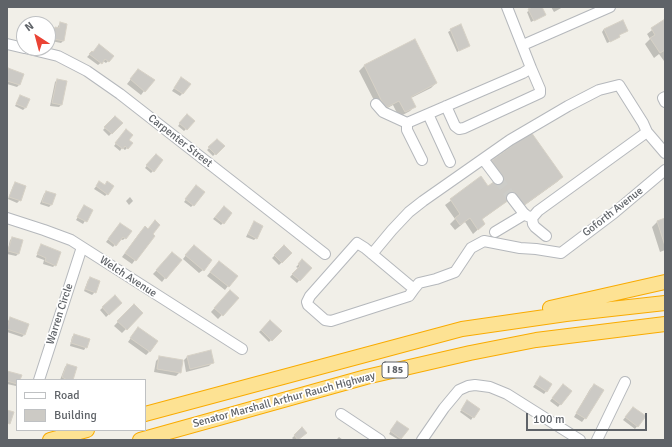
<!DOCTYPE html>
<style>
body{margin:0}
#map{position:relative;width:672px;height:447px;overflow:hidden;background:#f1efe8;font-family:Signika,sans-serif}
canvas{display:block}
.frame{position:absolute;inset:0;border:8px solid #5f6368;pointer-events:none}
.legend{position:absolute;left:16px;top:379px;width:130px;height:52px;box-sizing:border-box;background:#fff;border:1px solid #bfc1c3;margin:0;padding:5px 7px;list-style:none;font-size:12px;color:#5f6368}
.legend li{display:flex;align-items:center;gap:8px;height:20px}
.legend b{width:20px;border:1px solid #bfc1c3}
.north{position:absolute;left:16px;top:16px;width:40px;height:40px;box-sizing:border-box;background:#fff;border:1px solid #bfc1c3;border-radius:50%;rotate:324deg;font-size:11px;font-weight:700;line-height:16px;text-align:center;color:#5f6368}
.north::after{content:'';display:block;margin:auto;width:14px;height:18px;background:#ea4335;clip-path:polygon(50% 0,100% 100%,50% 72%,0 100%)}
.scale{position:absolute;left:526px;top:413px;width:121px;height:18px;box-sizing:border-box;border:2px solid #5f6368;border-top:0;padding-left:5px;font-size:12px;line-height:14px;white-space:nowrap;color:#5f6368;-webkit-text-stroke:3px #fff;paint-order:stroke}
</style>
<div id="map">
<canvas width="672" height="447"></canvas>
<div class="frame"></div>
<ul class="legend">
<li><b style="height:5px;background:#fff"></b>Road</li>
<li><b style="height:11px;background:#cccac5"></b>Building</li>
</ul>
<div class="north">N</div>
<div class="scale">100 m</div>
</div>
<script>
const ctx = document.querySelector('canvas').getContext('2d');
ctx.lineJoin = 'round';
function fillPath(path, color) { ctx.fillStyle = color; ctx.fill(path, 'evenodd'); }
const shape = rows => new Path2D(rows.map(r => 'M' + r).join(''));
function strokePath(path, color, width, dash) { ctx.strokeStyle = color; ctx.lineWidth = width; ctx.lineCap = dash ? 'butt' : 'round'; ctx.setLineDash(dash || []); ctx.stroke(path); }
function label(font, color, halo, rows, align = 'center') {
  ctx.font = font + ' Signika,sans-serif'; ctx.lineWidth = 3.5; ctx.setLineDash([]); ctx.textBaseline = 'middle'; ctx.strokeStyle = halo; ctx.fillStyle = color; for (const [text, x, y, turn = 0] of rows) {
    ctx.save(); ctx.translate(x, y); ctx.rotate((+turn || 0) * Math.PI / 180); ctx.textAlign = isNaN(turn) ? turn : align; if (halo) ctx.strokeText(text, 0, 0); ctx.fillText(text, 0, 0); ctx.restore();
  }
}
const shadow = shape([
 [536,7,541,7,544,15,531,22,527,12],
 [551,7,563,7,554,12],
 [665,20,665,60,664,61,659,54,654,58,645,44,650,39,647,34],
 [60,23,63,41,61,43,51,41,53,30,55,28,57,28],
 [460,25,469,45,457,52,448,32],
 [604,29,627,30,618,36,616,39,607,43,602,32],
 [415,41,436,83,431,88,411,98,415,106,410,111,399,117,393,105,380,112,359,71,364,66],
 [97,48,108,61,106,63,103,61,98,65,87,57,92,52,93,53],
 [8,69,23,74,19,85,17,87,7,84,7,71],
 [138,70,144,91,141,95,127,84],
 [57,80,66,82,61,105,59,107,50,106,55,82],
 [179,81,182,94,180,96,172,91],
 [20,96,26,107,23,110,15,106],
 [187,115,194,121,184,131,178,126],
 [115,117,121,123,109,136,103,130],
 [124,133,127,140,127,148,125,150,122,148,120,151,114,146],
 [217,140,223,146,213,156,207,150],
 [153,158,153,171,151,173,145,168],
 [492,162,562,177,557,182,518,210,510,199,481,220,484,224,473,234,465,222,455,230,450,224,455,219,445,205,481,178,488,187,497,181,487,167],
 [15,183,20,200,17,203,8,199,13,186],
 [97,185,104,186,107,194,105,196,94,189],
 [194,189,193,205,191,207,184,202],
 [46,192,51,205,49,207,40,204,44,194],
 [130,197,133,201,129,205,126,201],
 [84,207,91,211,83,224,76,220],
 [224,207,223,223,221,225,213,219],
 [665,219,665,250,660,252,652,227,657,222],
 [252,225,256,238,254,240,246,237],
 [118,226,125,238,123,240,120,239,113,247,106,242],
 [141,231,135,260,132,264,122,257],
 [13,238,18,254,16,256,7,254,10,240],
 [41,246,55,265,53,267,43,264,44,260,36,257],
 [284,246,291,253,279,265,272,258],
 [190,250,203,270,199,273,183,259],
 [169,257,165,278,162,282,153,274],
 [302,261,310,268,297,283,290,277,298,268,296,267],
 [215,266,228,286,225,290,207,276],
 [90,278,95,292,92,295,84,291,88,280],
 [226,295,238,298,218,319,211,312],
 [115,296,121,303,106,317,100,310],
 [134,305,142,313,122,333,114,326],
 [10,318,28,325,24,335,22,337,7,332,7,323],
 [270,321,280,331,269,342,259,332],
 [135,332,149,352,146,355,128,342],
 [74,335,86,347,84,350,70,346,72,337],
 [160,357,180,372,176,376,154,372,156,361],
 [187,357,213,362,209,366,186,372,184,360],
 [67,365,72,380,60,380,65,367],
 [7,372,19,380,17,380,16,386,7,384],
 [538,380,551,385,544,394,533,387],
 [594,385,585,418,582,422,574,417,590,389],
 [561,387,571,391,558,407,550,401],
 [465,404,473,417,471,420,460,412],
 [631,410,644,417,635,429,623,420],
 [395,424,401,438,399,440,389,434],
 [302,429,305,432,297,440,294,440,292,438],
 [339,437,343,440,336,440]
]);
const building = shape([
 [533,7,542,7,546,15,534,21,528,9,533,7],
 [665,19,665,50,660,53,650,38,655,35,651,28,665,19],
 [623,20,628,31,619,35,620,37,610,42,604,29,623,20],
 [60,22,67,24,64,41,53,39,55,27,59,28,60,22],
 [461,24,470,46,459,51,450,29,461,24],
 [415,39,437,83,411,97,416,107,405,112,399,101,385,108,364,65,415,39],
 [99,44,114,56,109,62,105,59,102,64,89,54,92,51,93,52,99,44],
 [8,68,24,74,20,85,7,81,8,68],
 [138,69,155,80,145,92,130,79,138,69],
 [181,77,191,84,183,94,174,88,181,77],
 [57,79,67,81,62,105,52,103,57,79],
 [20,95,30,99,26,108,16,104,20,95],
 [187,114,195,121,187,130,179,123,187,114],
 [115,116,123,123,112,134,104,127,115,116],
 [126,129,133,135,129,140,133,143,128,149,125,146,123,149,115,143,126,129],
 [531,132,563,177,523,206,516,195,482,219,485,224,478,230,470,218,460,225,455,218,460,214,450,199,481,176,488,186,502,176,491,161,531,132],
 [217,139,225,146,216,155,208,147,217,139],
 [156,154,163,160,154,172,146,165,156,154],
 [99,181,105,185,107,181,114,186,108,195,96,186,99,181],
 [15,182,26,186,21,201,9,197,15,182],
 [196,185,205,192,194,206,185,199,196,185],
 [46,191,56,194,52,205,42,202,46,191],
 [84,205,93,210,87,222,77,217,84,205],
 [224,206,232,213,224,224,215,217,224,206],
 [665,218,665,246,657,221,665,218],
 [155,220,160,225,153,234,155,236,136,261,125,253,145,226,148,229,155,220],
 [254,221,263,226,257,239,248,234,254,221],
 [120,223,132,231,126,239,123,237,116,246,108,239,120,223],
 [12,237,23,240,19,254,8,251,12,237],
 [41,244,61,252,56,266,45,261,46,258,37,254,41,244],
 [194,245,212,260,204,271,185,255,194,245],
 [284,245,292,253,282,263,274,255,284,245],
 [172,252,182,260,166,279,156,270,172,252],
 [302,259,312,268,300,281,292,274,300,266,298,264,302,259],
 [219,261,238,276,229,287,210,272,219,261],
 [90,277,100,281,96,293,85,289,90,277],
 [230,290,239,298,223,316,214,308,230,290],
 [115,295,122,303,109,315,102,307,115,295],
 [134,304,143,313,127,330,117,321,134,304],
 [10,317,29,324,25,335,7,329,10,317],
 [270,320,282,331,272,341,261,330,270,320],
 [138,327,158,341,150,352,130,338,138,327],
 [74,334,90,339,87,348,71,343,74,334],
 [211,350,214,363,190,369,187,356,211,350],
 [159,356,183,360,181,373,157,369,159,356],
 [67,364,77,367,73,380,67,380,62,377,67,364],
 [7,371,22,375,20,380,17,380,17,384,7,381,7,371],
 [540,376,552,384,547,392,535,384,540,376],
 [563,384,572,391,561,405,552,398,563,384],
 [594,384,604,390,586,419,576,413,594,384],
 [467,400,480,409,474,418,461,410,467,400],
 [633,407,646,416,638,427,625,417,633,407],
 [7,410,14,412,10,424,7,423,7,410],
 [397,421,409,429,401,439,390,431,397,421],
 [302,427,307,433,298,440,294,435,302,427]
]);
const minorTunnel = shape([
 [498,179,512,198]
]);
const minor = shape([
 [7,44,24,48],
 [523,45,610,7],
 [25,48,58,56,87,71,120,94,325,254],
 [665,97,663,98,665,102],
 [376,104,383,112,407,123,523,73,531,68,507,7],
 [446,106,455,126,459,129,464,128,540,93,540,89,531,68],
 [428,114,450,162],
 [407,123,407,130,422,160],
 [483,159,498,179],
 [512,198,525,215,530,217],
 [7,218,44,230,71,240,242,349],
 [495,232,525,214],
 [546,236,535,227,533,224,532,218,538,211,647,132,665,153],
 [372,254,392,230,409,212,423,201,510,140,568,106,599,90,619,85,643,123,647,132],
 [414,289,365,248,357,243,310,296,307,302,308,305,325,320,331,321,409,296,414,289,419,283,436,279,455,272,471,248,484,241,520,248,536,249,561,253,614,213,665,170],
 [39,380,82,247],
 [341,414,380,440],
 [422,440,444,408,459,390,468,386,475,385,490,387,507,394,580,440],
 [597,440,625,382]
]);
const highway = shape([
 [550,308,665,282],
 [145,414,462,329,566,314,665,303],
 [50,440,87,430],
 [140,440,366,377,470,353,536,340,665,324]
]);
const shields = [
 [395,370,26]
];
const shieldNames = [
 ["I 85",395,370]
];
const streetNames = [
 ["Carpenter Street",180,141,38],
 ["Goforth Avenue",613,212,-38],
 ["Welch Avenue",128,277,33],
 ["Warren Circle",60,314,-72],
 ["Senator Marshall Arthur Rauch Highway",284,400,-15]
];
fillPath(shadow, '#0003');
fillPath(building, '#cccac5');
strokePath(building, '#d6d1c6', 1);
strokePath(minorTunnel, '#ccccc8', 10, [10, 5]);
strokePath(minor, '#b5b8bc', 12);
strokePath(highway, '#f9ab00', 16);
strokePath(minor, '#fff', 10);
strokePath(highway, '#fde293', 14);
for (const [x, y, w] of shields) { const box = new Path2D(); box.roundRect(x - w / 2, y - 8, w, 16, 3); ctx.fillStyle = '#fff'; ctx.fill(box); strokePath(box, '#5f6368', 1); }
label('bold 10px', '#5f6368', null, shieldNames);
label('11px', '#5f6368', '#fff', streetNames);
</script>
